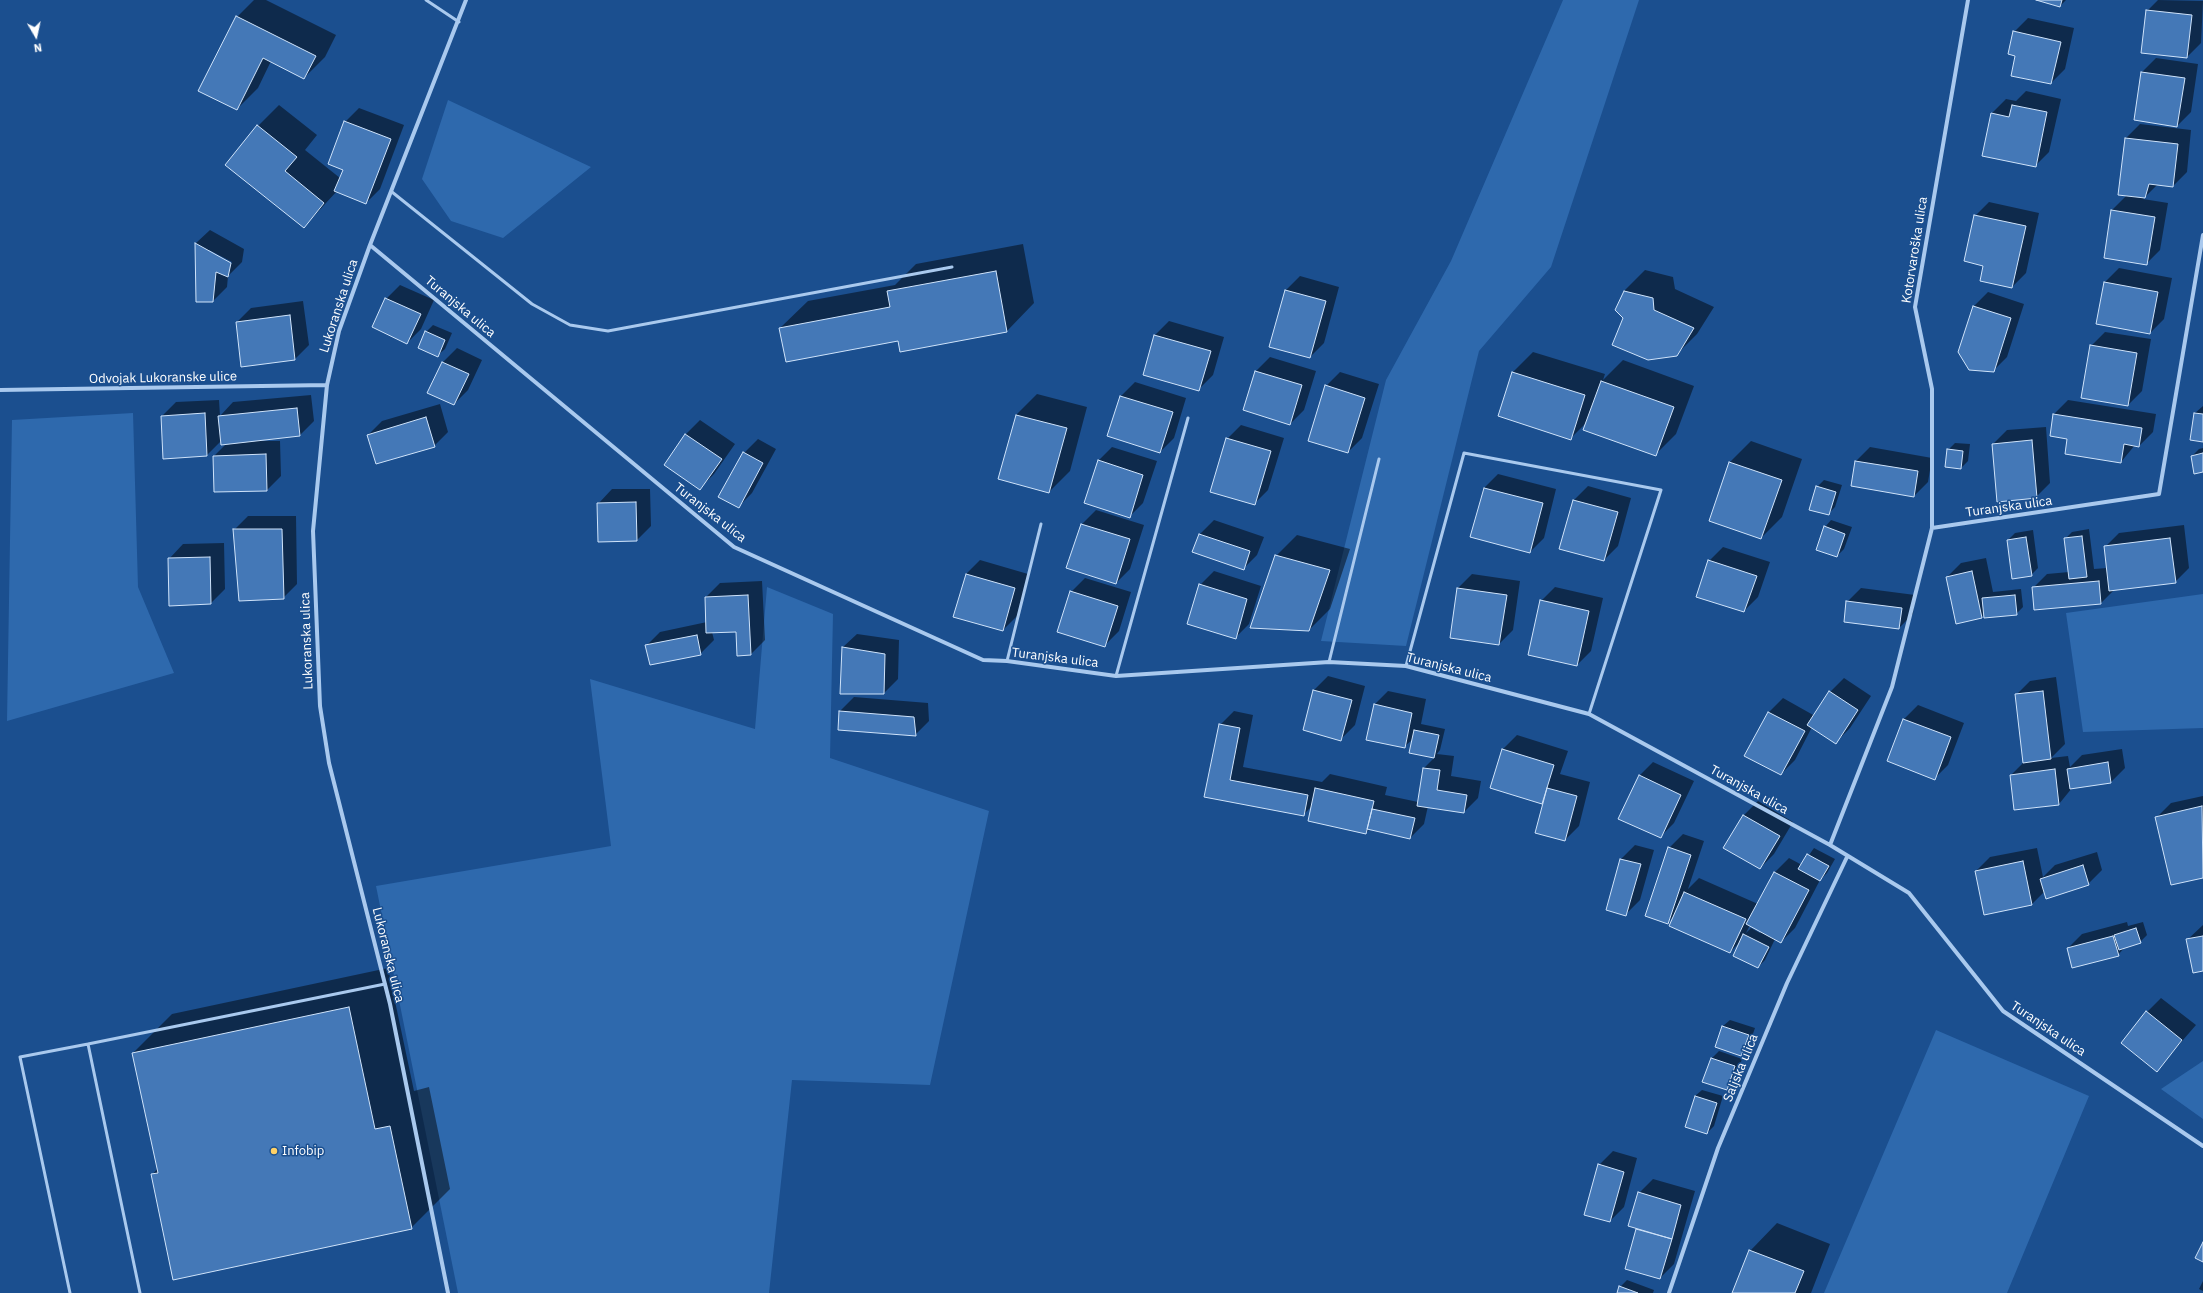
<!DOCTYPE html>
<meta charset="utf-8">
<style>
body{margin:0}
#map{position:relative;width:2203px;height:1293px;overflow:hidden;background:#1b4f8f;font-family:"IBM Plex Sans",sans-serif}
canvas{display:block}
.north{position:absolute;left:16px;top:16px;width:40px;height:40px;-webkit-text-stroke:3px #1b4f8f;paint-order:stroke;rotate:171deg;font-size:11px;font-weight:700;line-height:16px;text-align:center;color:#fff}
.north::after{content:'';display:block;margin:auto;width:14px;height:18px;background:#fff;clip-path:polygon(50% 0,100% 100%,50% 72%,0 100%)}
</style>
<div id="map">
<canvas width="2203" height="1293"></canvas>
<div class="north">N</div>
</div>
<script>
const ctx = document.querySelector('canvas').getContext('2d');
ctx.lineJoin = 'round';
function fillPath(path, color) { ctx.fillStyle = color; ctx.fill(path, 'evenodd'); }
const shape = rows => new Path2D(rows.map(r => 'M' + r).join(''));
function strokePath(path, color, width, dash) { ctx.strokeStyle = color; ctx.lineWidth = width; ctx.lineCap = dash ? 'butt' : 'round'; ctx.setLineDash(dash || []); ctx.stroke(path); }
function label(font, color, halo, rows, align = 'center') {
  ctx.font = font + ' "IBM Plex Sans",sans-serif'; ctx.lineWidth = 3; ctx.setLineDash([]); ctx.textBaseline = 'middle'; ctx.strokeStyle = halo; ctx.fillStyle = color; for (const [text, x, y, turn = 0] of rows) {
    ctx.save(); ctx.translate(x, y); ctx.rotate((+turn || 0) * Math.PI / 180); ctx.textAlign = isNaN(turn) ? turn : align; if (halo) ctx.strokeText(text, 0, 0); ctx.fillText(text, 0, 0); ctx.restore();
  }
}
const green = shape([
 [1563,0,1639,0,1551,267,1479,351,1406,646,1321,641,1386,380,1451,261],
 [448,100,591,167,503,238,451,221,422,179],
 [133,413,138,587,174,673,7,721,12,420],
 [767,587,833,614,830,758,989,811,930,1085,792,1080,769,1293,458,1293,376,886,611,846,590,679,755,729],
 [2203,594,2203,728,2083,732,2066,613],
 [1936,1030,2089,1096,2007,1293,1824,1293],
 [2203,1061,2203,1119,2161,1089]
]);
const shadow = shape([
 [254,0,266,0,336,35,325,57,304,78,271,61,258,88,237,109,237,17],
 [2039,0,2066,0,2060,6],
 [2158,0,2203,1,2201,43,2187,57,2147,11],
 [2028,18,2074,28,2065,69,2051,83,2016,55,2014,32],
 [2156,58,2198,64,2191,112,2177,126,2135,119,2142,72],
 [2026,91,2061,99,2049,152,2035,166,1992,113,2006,99,2016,101],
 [279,105,317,135,305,150,340,178,344,169,345,122,359,108,404,125,380,189,366,203,337,191,304,227,258,126],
 [2140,124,2191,130,2187,172,2173,186,2158,184,2143,199,2168,203,2160,250,2146,264,2105,257,2112,210,2127,195,2126,138],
 [1989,202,2039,213,2026,273,2012,287,1984,265,1975,216],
 [210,230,244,249,242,262,228,276,227,287,213,301,197,301,196,243],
 [209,250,232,262,231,264,209,252],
 [1023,244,1034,303,1007,331,899,340,780,328,808,301,895,285,916,264],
 [2119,268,2172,278,2164,319,2150,333,2105,282],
 [1645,270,1673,277,1675,289,1714,307,1697,334,1676,355,1624,318,1616,310,1624,291],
 [1300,276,1339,287,1324,343,1310,357,1270,346,1286,290],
 [400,285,434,300,421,329,407,343,386,299],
 [1988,292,2024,304,2007,357,1993,371,1960,352,1974,306],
 [303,301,309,345,295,359,237,322,251,308],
 [1169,321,1224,337,1213,375,1199,389,1144,374,1155,335],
 [433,325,452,333,445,349,438,355,426,332],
 [2105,332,2151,339,2142,391,2128,405,2091,346],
 [457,348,482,360,468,390,454,404,429,392,443,362],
 [1533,352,1605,374,1603,380,1623,360,1694,386,1676,434,1655,455,1587,422,1571,438,1512,373],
 [1270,357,1316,371,1304,410,1290,424,1256,371],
 [1340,372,1379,384,1362,438,1348,452,1326,386],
 [1135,382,1186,398,1174,438,1160,452,1121,396],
 [1037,394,1087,407,1070,471,1049,492,1016,415],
 [311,395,314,421,300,435,260,440,260,441,280,441,281,476,267,490,214,456,227,443,221,441,207,455,164,458,162,416,176,402,219,400,220,416,233,402],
 [2068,400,2156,414,2153,432,2139,446,2135,445,2121,462,2068,438,2054,414],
 [440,404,448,432,434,446,368,435,382,421],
 [2203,406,2203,441,2195,413],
 [700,420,735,444,714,474,700,488,665,464,686,434],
 [1241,425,1284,438,1268,490,1254,504,1227,439],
 [2046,427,2050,483,2036,497,1993,444,2007,430],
 [758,439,776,449,752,493,738,507,744,453],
 [1751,441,1802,459,1782,517,1761,538,1730,462],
 [1955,443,1970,444,1968,461,1961,468,1948,450],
 [1112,447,1157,461,1143,503,1129,517,1098,461],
 [1870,447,1932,458,1928,482,1914,496,1856,461],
 [2203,448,2203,471,2192,456,2199,449],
 [1498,474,1556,489,1544,538,1530,552,1472,536,1484,488],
 [1824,480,1842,485,1835,507,1828,514,1817,487],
 [1588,486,1631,498,1618,546,1604,560,1574,500],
 [612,489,650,489,651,526,637,540,598,504],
 [1096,510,1144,525,1130,569,1116,583,1082,524],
 [248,516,296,516,297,584,283,598,234,530],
 [1214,520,1264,537,1257,555,1243,569,1194,552,1200,534],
 [1831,520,1852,527,1844,549,1837,556,1825,527],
 [2184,525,2189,568,2175,582,2114,590,2101,603,2033,588,2047,574,2069,572,2065,539,2072,532,2089,529,2094,569,2107,568,2105,547,2119,533],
 [2033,530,2038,568,2031,575,2008,540,2015,533],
 [1297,535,1350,549,1330,609,1309,630,1276,556],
 [224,543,225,589,211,603,169,559,183,544],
 [1723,547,1770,562,1758,597,1744,611,1709,561],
 [1986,558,1993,592,2021,589,2023,607,2016,614,1984,614,1982,617,1957,622,1947,577,1961,563],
 [980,560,1028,574,1017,616,1003,630,966,574],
 [1214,571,1261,586,1249,624,1235,638,1200,585],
 [1472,574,1520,581,1513,630,1499,644,1451,637,1458,588],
 [1085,578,1131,592,1119,631,1105,645,1071,592],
 [762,581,765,640,751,654,737,631,712,632,714,640,700,654,646,646,660,632,707,622,706,597,720,583],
 [1555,587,1603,598,1591,651,1577,665,1541,601],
 [1861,588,1915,595,1913,614,1899,628,1847,602],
 [857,634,899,640,898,679,884,693,843,647],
 [1328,676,1365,686,1355,725,1341,739,1314,690],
 [2056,677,2065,744,2051,758,2068,756,2070,767,2082,755,2122,749,2125,768,2111,782,2072,788,2059,804,2011,775,2024,762,2016,695,2030,681],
 [1844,678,1871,696,1850,728,1836,742,1812,727,1795,760,1781,774,1746,755,1769,712,1783,698,1815,716,1830,692],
 [1388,691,1426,699,1421,724,1445,729,1440,750,1437,754,1454,756,1451,776,1481,781,1478,798,1464,812,1428,806,1424,824,1410,838,1370,829,1366,833,1312,806,1303,815,1205,796,1220,725,1234,711,1253,715,1243,767,1322,782,1330,774,1387,787,1385,795,1418,802,1424,768,1435,757,1410,753,1413,739,1404,747,1374,705],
 [854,697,928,703,929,721,915,735,840,711],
 [1918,705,1964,723,1948,765,1934,779,1888,761,1904,719],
 [1517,735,1568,751,1560,774,1590,782,1579,826,1565,840,1544,803,1491,788,1503,749],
 [1653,762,1694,781,1674,823,1660,837,1639,776],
 [2203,796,2203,877,2172,884,2157,817,2171,803],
 [1758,801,1793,822,1774,854,1760,868,1725,848,1744,815],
 [1683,834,1704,841,1688,889,1699,878,1758,904,1775,872,1789,858,1802,865,1814,848,1835,859,1827,873,1820,880,1795,928,1781,942,1775,939,1765,960,1758,967,1741,941,1730,952,1674,916,1667,923,1669,848],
 [1750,925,1761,931,1760,933,1751,928,1746,933],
 [1635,845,1654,850,1640,900,1626,914,1607,910,1621,859],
 [2037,848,2043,877,2055,865,2097,852,2102,870,2088,884,2045,891,2032,904,1976,871,1990,857],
 [2127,922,2128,926,2143,922,2147,935,2140,942,2126,946,2118,955,2068,948,2082,934],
 [2203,925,2203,970,2187,940],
 [388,968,414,1091,429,1087,450,1189,411,1228,152,1175,158,1168,133,1053,172,1014],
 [2161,998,2196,1025,2157,1070,2147,1012],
 [1730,1020,1755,1028,1748,1048,1741,1055,1723,1026],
 [1719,1051,1742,1059,1734,1082,1727,1089,1704,1081,1712,1058],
 [1702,1090,1723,1096,1714,1126,1707,1133,1695,1096],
 [1613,1151,1637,1158,1624,1207,1610,1221,1599,1165],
 [1653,1179,1695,1191,1674,1264,1660,1278,1626,1268,1638,1228,1639,1193],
 [1777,1223,1830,1244,1811,1293,1733,1293,1750,1251],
 [1627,1280,1654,1290,1653,1293,1618,1293,1620,1287],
 [2203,1281,2203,1291,2199,1289]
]);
const building = shape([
 [2036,0,2062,0,2060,7,2036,0],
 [2146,10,2192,15,2187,58,2141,53,2146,10],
 [236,16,316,56,304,79,263,58,237,110,198,91,236,16],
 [2013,31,2061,42,2051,84,2011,76,2015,56,2008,54,2013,31],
 [2141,72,2185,78,2177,127,2134,120,2141,72],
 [2012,105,2047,112,2036,167,1982,156,1991,113,2009,117,2012,105],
 [344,121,391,139,366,204,334,191,343,170,328,164,344,121],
 [257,125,297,157,285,171,324,203,304,228,225,165,257,125],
 [2125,138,2178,144,2173,187,2149,184,2145,198,2118,195,2125,138],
 [2111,210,2155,217,2147,265,2104,258,2111,210],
 [1974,215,2026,226,2012,288,1980,281,1983,266,1964,261,1974,215],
 [195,243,231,263,228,277,216,272,213,302,196,302,195,243],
 [996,271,1007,332,900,352,898,341,786,362,779,328,890,307,887,291,996,271],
 [2104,282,2158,292,2150,334,2096,324,2104,282],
 [1285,290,1326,301,1310,358,1269,347,1285,290],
 [1624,291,1653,298,1654,310,1694,328,1677,356,1648,360,1612,345,1623,318,1615,310,1624,291],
 [385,298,421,314,407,344,372,327,385,298],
 [1973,306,2011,318,1994,372,1969,370,1958,352,1973,306],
 [290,315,295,360,241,367,236,322,290,315],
 [425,331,445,340,438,357,418,348,425,331],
 [1154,335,1211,351,1199,391,1143,375,1154,335],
 [2090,345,2137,353,2128,406,2081,398,2090,345],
 [442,362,469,374,454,405,427,393,442,362],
 [1255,371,1302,385,1290,425,1243,410,1255,371],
 [1512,372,1585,395,1571,440,1498,416,1512,372],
 [1601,381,1674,407,1656,456,1583,430,1601,381],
 [1325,385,1365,398,1348,453,1308,441,1325,385],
 [1120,396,1173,412,1160,453,1107,436,1120,396],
 [297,408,300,436,221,445,218,416,297,408],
 [205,413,207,456,163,459,161,416,205,413],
 [2194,413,2203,414,2203,442,2190,440,2194,413],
 [2053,414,2142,428,2139,447,2124,444,2121,463,2065,454,2067,439,2050,436,2053,414],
 [1016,415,1067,428,1049,493,998,479,1016,415],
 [426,417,435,447,376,464,367,435,426,417],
 [685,434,722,459,700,490,664,465,685,434],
 [1226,438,1271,451,1255,505,1210,492,1226,438],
 [2032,440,2037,498,1997,502,1992,444,2032,440],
 [1947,449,1963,451,1961,469,1945,467,1947,449],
 [743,452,763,463,739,508,718,497,743,452],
 [2203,453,2203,472,2194,474,2191,456,2203,453],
 [266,454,267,491,214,492,213,456,266,454],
 [1098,460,1143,475,1130,518,1084,503,1098,460],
 [1855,461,1918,471,1914,497,1851,486,1855,461],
 [1729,462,1782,480,1761,539,1709,521,1729,462],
 [1816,486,1836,492,1829,515,1809,510,1816,486],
 [1484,488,1543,503,1530,553,1470,537,1484,488],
 [1573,500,1618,512,1604,561,1559,549,1573,500],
 [636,502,637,541,598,542,597,503,636,502],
 [1081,524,1130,539,1116,584,1066,568,1081,524],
 [1824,526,1845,534,1837,557,1816,550,1824,526],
 [233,529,282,529,284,599,239,601,233,529],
 [1199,534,1250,551,1244,570,1192,552,1199,534],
 [2082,536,2087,577,2069,579,2064,538,2082,536],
 [2026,537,2032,576,2012,579,2007,540,2026,537],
 [2170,538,2176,583,2109,591,2104,546,2170,538],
 [1275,555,1330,570,1309,631,1250,628,1275,555],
 [210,557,211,604,169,606,168,558,210,557],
 [1708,560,1757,576,1744,612,1696,597,1708,560],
 [1972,571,1982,618,1956,624,1946,577,1972,571],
 [966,574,1015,588,1003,631,953,617,966,574],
 [2099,581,2101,604,2034,610,2032,587,2099,581],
 [1199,584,1247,599,1236,639,1187,624,1199,584],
 [1457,588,1507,595,1499,645,1450,638,1457,588],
 [1070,591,1118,606,1105,647,1057,632,1070,591],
 [748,595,751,655,737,656,736,632,706,633,705,597,748,595],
 [2015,595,2017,615,1984,618,1982,598,2015,595],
 [1540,600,1589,611,1577,666,1528,655,1540,600],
 [1846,601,1902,608,1899,629,1844,622,1846,601],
 [697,635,701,655,650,665,645,645,697,635],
 [842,647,885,654,884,694,840,694,842,647],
 [1313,690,1352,700,1341,741,1303,730,1313,690],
 [1829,691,1858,710,1836,744,1807,725,1829,691],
 [2043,691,2051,759,2023,763,2015,694,2043,691],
 [1374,704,1412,713,1405,748,1366,740,1374,704],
 [839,711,914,717,916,736,838,730,839,711],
 [1768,712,1805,731,1781,775,1744,756,1768,712],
 [1903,719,1951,737,1935,780,1887,761,1903,719],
 [1219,724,1240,728,1230,780,1308,795,1304,816,1204,797,1219,724],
 [1414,730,1439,735,1434,758,1409,753,1414,730],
 [1502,749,1554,765,1542,804,1490,788,1502,749],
 [2108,762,2111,783,2070,789,2067,769,2108,762],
 [1423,768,1440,770,1437,790,1467,795,1464,813,1417,806,1423,768],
 [2055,769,2059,805,2014,810,2010,775,2055,769],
 [1639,775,1681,795,1661,838,1618,819,1639,775],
 [1315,788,1374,801,1366,834,1308,821,1315,788],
 [1547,788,1577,796,1565,841,1535,833,1547,788],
 [2202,806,2203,878,2171,885,2155,817,2202,806],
 [1372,809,1415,818,1410,839,1367,829,1372,809],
 [1743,815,1780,836,1760,869,1723,848,1743,815],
 [1668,847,1691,855,1668,924,1645,916,1668,847],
 [1807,854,1829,866,1820,881,1798,869,1807,854],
 [1620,859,1641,864,1626,916,1606,910,1620,859],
 [2023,861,2032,905,1984,915,1975,871,2023,861],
 [2083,865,2089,885,2046,899,2040,879,2083,865],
 [1774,872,1809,890,1781,943,1746,924,1774,872],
 [1684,892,1746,919,1730,953,1669,926,1684,892],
 [2136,928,2141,943,2119,950,2114,935,2136,928],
 [1743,934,1769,947,1758,968,1733,956,1743,934],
 [2113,936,2119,956,2072,968,2067,948,2113,936],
 [2203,936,2203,971,2193,973,2186,939,2203,936],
 [349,1007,375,1129,390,1126,412,1229,173,1280,151,1174,158,1173,132,1053,349,1007],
 [2146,1011,2182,1040,2157,1072,2121,1043,2146,1011],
 [1722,1026,1749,1035,1741,1056,1715,1047,1722,1026],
 [1711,1058,1735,1066,1727,1090,1702,1082,1711,1058],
 [1695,1096,1717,1103,1707,1134,1685,1127,1695,1096],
 [1598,1164,1624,1172,1610,1222,1584,1215,1598,1164],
 [1638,1192,1681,1205,1672,1239,1628,1226,1638,1192],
 [1636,1229,1672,1239,1660,1279,1625,1269,1636,1229],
 [2203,1242,2203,1262,2195,1258,2203,1242],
 [1749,1250,1804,1271,1795,1293,1732,1293,1749,1250],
 [1619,1286,1638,1293,1617,1293,1619,1286]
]);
const lane = shape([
 [426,0,459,22],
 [392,192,532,304,570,325,608,331,952,267],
 [1007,661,1041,524],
 [1329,662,1379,459],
 [1406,666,1464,453,1661,490,1589,714],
 [1116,676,1188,418],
 [88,1044,385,984],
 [70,1293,20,1057,88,1044,140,1293]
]);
const street = shape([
 [370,245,734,547,983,660,1007,661,1116,676,1329,662,1406,666,1589,714,1830,845,1909,893,2003,1011,2203,1146],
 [0,390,327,385],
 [1932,528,1932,389,1915,307,1968,0],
 [1830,845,1892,687,1932,528,2159,494,2203,235],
 [448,1293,390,1004,329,763,320,706,313,531,327,385,339,331,370,245,466,0],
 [1669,1293,1718,1148,1787,983,1847,857]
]);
const markers = [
 [274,1151,4,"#ffd166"]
];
const streetNames = [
 ["Kotorvaroška ulica",1915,250,-81],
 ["Lukoranska ulica",339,306,-72],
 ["Turanjska ulica",460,307,40],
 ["Odvojak Lukoranske ulice",163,378,-1],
 ["Turanjska ulica",2009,507,-8],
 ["Turanjska ulica",710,513,38],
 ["Lukoranska ulica",307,641,-92],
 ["Turanjska ulica",1055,658,7],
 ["Turanjska ulica",1449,668,14],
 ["Turanjska ulica",1749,790,29],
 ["Lukoranska ulica",388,955,76],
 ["Turanjska ulica",2048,1029,34],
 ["Saljska ulica",1741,1068,-68]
];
const poiNames = [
 ["Infobip",282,1151]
];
fillPath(green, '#2e69ad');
fillPath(shadow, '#0007');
fillPath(building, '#4478b7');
strokePath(building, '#cfe3fa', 1);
strokePath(lane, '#a9c9ee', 3);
strokePath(street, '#a9c9ee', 4);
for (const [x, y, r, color] of markers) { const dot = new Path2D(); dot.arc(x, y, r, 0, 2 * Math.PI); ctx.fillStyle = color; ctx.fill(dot); strokePath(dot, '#1b4f8f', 1.5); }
label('13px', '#fff', '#1b4f8f', streetNames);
label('13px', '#fff', '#1b4f8f', poiNames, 'left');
</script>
